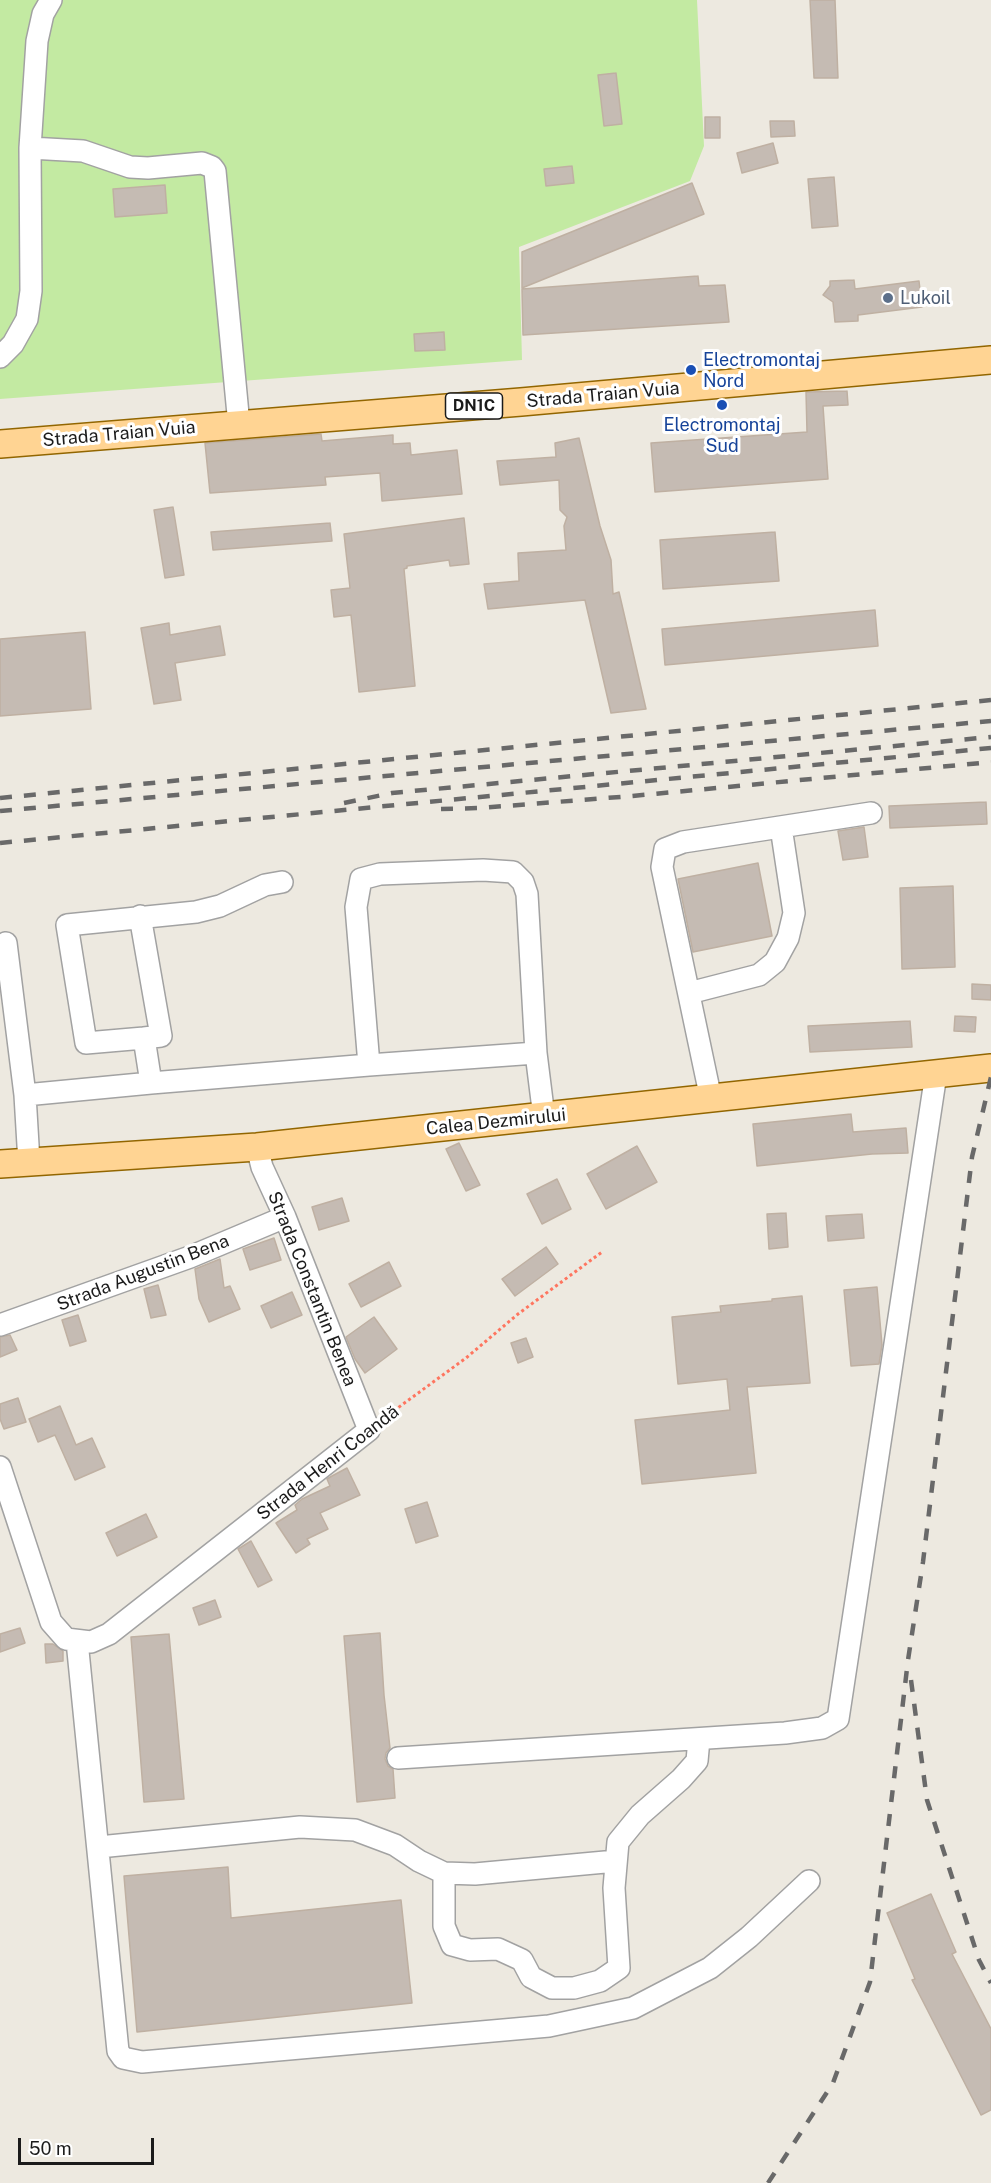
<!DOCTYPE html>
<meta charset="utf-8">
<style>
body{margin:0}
#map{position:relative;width:991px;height:2183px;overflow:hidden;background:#ede9e0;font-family:"Public Sans",sans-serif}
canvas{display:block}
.scale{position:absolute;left:18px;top:2138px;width:136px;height:27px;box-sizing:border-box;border:3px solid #1b1b1b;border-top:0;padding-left:8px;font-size:18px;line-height:21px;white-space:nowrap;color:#1b1b1b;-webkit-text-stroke:4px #fff;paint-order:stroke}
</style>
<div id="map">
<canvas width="991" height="2183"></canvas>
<div class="scale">50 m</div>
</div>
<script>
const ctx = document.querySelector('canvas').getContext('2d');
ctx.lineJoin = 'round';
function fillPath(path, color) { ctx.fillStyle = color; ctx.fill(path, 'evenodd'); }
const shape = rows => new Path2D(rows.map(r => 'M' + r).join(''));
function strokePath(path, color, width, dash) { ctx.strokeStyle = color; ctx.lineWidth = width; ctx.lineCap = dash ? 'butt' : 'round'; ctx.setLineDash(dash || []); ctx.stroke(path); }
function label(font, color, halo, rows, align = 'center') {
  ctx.font = font + ' "Public Sans",sans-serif'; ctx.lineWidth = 6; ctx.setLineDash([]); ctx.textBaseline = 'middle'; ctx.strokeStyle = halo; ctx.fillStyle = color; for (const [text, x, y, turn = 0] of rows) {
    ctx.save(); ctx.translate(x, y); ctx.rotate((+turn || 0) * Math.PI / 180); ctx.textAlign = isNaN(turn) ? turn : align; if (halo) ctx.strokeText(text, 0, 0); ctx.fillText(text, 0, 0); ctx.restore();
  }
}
const grass = shape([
 [0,0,697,0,704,146,690,181,519,247,522,360,0,399]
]);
const building = shape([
 [810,0,835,0,838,78,814,78,810,0],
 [616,73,622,124,604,126,598,75,616,73],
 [705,117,720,117,720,138,705,138,705,117],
 [770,121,794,121,795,136,771,137,770,121],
 [773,143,778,163,742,173,737,153,773,143],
 [572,166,574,183,546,186,544,169,572,166],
 [834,177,838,226,812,228,808,179,834,177],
 [692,183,704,214,522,288,522,252,692,183],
 [165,185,167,213,115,217,113,189,165,185],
 [698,276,699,286,725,285,729,322,523,335,522,289,698,276],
 [854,280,855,289,919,281,922,307,858,315,858,321,835,322,833,302,823,295,830,286,830,281,854,280],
 [444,332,445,350,415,351,414,334,444,332],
 [847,391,848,405,823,406,828,479,655,492,651,443,807,432,806,392,847,391],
 [321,434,322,441,393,435,393,444,410,443,411,455,457,450,462,494,382,501,380,473,325,477,326,485,210,493,205,443,321,434],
 [579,438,600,526,611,560,613,594,619,592,646,709,611,713,585,600,488,609,484,584,519,581,518,553,566,550,564,526,567,517,560,510,559,480,500,485,497,461,556,457,555,443,579,438],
 [173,507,184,575,165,578,154,510,173,507],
 [464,518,469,564,450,566,449,560,407,566,407,568,404,569,415,686,359,692,351,615,334,617,331,590,350,588,344,534,464,518],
 [330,523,332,541,213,550,211,532,330,523],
 [775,532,779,581,663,589,660,540,775,532],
 [875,610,878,646,665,665,662,629,875,610],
 [169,623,170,635,220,626,225,655,175,663,181,700,154,704,141,628,169,623],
 [85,632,91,709,0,716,0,639,85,632],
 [986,802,987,824,890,828,889,806,986,802],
 [864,827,868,857,843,860,838,831,864,827],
 [758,863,772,936,693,952,678,879,758,863],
 [953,886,955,967,902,969,900,888,953,886],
 [972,984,991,985,991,1000,972,999,972,984],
 [955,1016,976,1017,975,1032,954,1031,955,1016],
 [910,1021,912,1047,810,1052,808,1026,910,1021],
 [851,1114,853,1132,906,1128,908,1153,872,1154,757,1166,753,1124,851,1114],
 [459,1143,480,1185,466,1191,446,1149,459,1143],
 [637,1146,657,1182,606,1209,587,1174,637,1146],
 [557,1179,571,1209,542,1224,527,1194,557,1179],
 [342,1198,349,1221,319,1230,312,1207,342,1198],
 [786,1213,788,1247,769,1249,767,1214,786,1213],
 [862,1214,864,1238,828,1241,826,1216,862,1214],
 [274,1238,281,1260,250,1270,243,1249,274,1238],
 [546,1247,558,1264,515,1296,502,1279,546,1247],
 [220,1259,224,1288,230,1286,240,1309,209,1322,199,1299,195,1269,220,1259],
 [389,1262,401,1286,361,1307,349,1284,389,1262],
 [158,1285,166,1315,151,1318,144,1289,158,1285],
 [877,1287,882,1345,879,1364,851,1366,844,1290,877,1287],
 [292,1292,302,1315,271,1328,261,1306,292,1292],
 [802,1296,810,1383,747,1387,756,1473,642,1484,635,1420,730,1410,727,1379,678,1384,672,1317,721,1312,720,1306,772,1301,772,1299,802,1296],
 [78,1315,86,1341,70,1346,62,1320,78,1315],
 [374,1317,397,1349,365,1373,355,1359,346,1337,374,1317],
 [10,1335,17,1350,0,1357,0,1337,10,1335],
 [526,1338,533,1357,518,1363,511,1343,526,1338],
 [18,1398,26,1422,4,1429,0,1419,0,1404,18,1398],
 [60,1406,76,1445,92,1438,105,1467,75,1480,55,1435,38,1442,29,1419,60,1406],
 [347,1468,360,1495,320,1513,328,1529,307,1539,310,1544,296,1553,276,1523,297,1510,295,1505,302,1499,330,1486,327,1479,332,1476,347,1468],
 [427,1502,438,1536,416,1543,405,1509,427,1502],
 [146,1514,157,1537,117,1556,106,1533,146,1514],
 [251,1541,272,1580,258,1587,238,1549,251,1541],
 [215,1600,221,1617,199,1625,193,1608,215,1600],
 [20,1628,25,1643,0,1652,0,1634,20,1628],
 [380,1633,384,1695,390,1748,386,1753,385,1759,388,1766,393,1769,395,1798,357,1802,344,1636,380,1633],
 [169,1634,184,1799,144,1802,131,1637,169,1634],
 [45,1644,53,1644,63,1651,63,1661,46,1663,45,1644],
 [228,1867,231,1918,401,1900,412,2003,137,2032,124,1876,228,1867],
 [931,1894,956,1952,952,1954,991,2029,991,2110,981,2115,912,1980,915,1979,887,1913,931,1894]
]);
const path = shape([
 [384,1418,466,1358,518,1314,602,1252]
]);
const minor = shape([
 [30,148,83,151,130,167,148,168,202,163,212,167,215,171,239,425],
 [0,357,13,344,27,319,31,291,30,148,37,41,43,14,51,0],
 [140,916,161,1036,144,1038],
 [6,943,25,1095,29,1162],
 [689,993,759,975,775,962,788,938,794,913,781,827],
 [369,1065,356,907,361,879,380,874,483,870,513,872,523,882,527,894,536,1053,544,1117],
 [151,1083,369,1065,536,1053],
 [25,1095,151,1083,144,1038,86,1043,67,925,196,912,220,906,265,885,282,882],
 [711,1099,662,867,665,849,683,842,871,813],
 [0,1325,190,1257,285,1217],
 [0,1467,51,1622,66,1639,91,1642,109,1634,369,1430,285,1217,262,1167,257,1147],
 [77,1641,118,2051,123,2058,142,2062,549,2026,633,2008,710,1968,749,1937,809,1881],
 [398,1758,785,1733,822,1728,838,1719,936,1074],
 [99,1847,300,1827,355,1830,395,1845,419,1861,444,1873,475,1874,616,1861],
 [444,1873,444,1926,452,1945,470,1950,498,1949,522,1960,531,1977,552,1988,574,1988,600,1981,619,1968,614,1888,618,1842,640,1815,681,1779,697,1761,699,1739]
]);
const major = shape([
 [0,444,521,402,991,360],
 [0,1164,257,1147,991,1068]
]);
const rail = shape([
 [0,798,991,700],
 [344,803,392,793,991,737],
 [441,809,480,808,632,796,991,762],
 [0,811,991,721],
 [0,843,991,748],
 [911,1680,927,1800,979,1960,991,1983],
 [768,2183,833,2083,870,1982,908,1660,923,1562,972,1157,991,1077]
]);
const markers = [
 [888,298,6,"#5c6f8a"],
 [691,370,6,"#1a4fb4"],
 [722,405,6,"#1a4fb4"]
];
const shields = [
 [474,406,57]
];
const shieldNames = [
 ["DN1C",474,406]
];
const serviceNames = [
 ["Lukoil",900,298]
];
const transitNames = [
 ["Electromontaj",703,360],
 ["Nord",703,381],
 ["Electromontaj",722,425,"center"],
 ["Sud",722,446,"center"]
];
const streetNames = [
 ["Strada Traian Vuia",603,395,-5],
 ["Strada Traian Vuia",119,434,-5],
 ["Calea Dezmirului",496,1122,-6],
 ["Strada Augustin Bena",143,1273,-21],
 ["Strada Constantin Benea",312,1289,68],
 ["Strada Henri Coandă",328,1463,-38]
];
fillPath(grass, '#c3eaa2');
fillPath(building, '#c5bbb3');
strokePath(building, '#bfb0a2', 1.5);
strokePath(minor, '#a2a2a2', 24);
strokePath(major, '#926600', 30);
strokePath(path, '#fe755f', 3, [3, 3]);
strokePath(minor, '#fff', 21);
strokePath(major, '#ffd493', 27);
strokePath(rail, '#696969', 4.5, [12, 12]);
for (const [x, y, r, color] of markers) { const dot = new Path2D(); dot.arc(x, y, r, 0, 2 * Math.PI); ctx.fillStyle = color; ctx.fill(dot); strokePath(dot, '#fff', 2); }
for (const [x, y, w] of shields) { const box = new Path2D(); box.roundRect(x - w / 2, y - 13, w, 26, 4.5); ctx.fillStyle = '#fff'; ctx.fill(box); strokePath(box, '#1b1b1b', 1.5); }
label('bold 16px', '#1b1b1b', null, shieldNames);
label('18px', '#4e5e75', '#fff', serviceNames, 'left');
label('18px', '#164399', '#fff', transitNames, 'left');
label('18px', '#1b1b1b', '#fff', streetNames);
</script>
